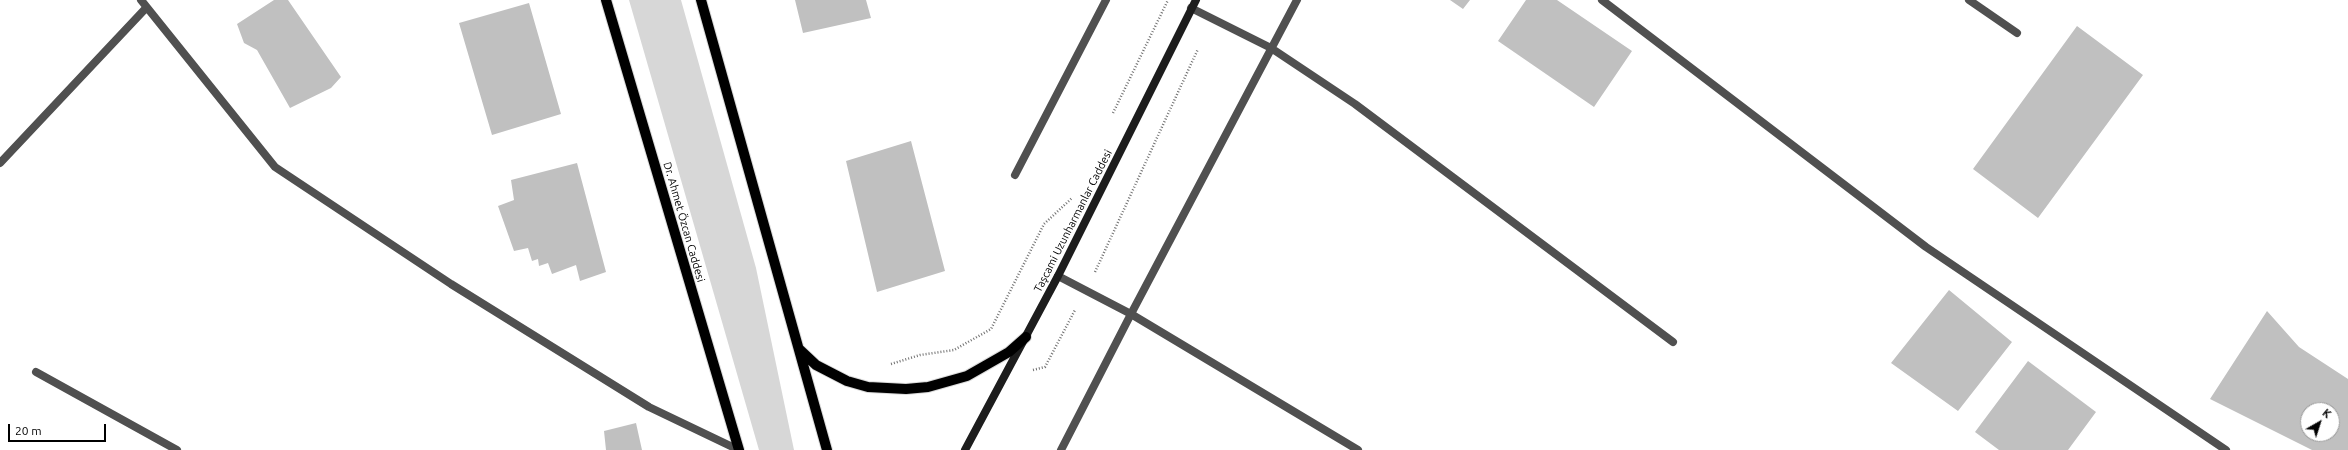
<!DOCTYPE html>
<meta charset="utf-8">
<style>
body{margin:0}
#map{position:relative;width:2348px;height:450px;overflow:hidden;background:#fff;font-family:Ubuntu,sans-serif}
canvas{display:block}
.north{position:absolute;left:2300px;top:402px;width:40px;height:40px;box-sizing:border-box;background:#fff;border:1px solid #999;border-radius:50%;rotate:39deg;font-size:11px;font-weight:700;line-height:16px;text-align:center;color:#000}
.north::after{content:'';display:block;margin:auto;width:14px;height:18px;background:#000;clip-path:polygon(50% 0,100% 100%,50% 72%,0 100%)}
.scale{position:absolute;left:8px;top:424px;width:98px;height:18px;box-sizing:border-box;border:2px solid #000;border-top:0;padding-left:5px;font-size:12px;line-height:14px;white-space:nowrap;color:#000;-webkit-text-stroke:3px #fff;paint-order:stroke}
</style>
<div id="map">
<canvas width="2348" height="450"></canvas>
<div class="north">K</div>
<div class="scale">20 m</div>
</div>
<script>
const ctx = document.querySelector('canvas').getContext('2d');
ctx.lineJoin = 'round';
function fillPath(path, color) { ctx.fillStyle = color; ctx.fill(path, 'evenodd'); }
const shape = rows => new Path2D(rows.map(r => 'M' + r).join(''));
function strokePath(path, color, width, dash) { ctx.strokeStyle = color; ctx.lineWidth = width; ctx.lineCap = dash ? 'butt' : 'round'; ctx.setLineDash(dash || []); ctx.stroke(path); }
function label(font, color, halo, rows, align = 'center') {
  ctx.font = font + ' Ubuntu,sans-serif'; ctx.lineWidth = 3; ctx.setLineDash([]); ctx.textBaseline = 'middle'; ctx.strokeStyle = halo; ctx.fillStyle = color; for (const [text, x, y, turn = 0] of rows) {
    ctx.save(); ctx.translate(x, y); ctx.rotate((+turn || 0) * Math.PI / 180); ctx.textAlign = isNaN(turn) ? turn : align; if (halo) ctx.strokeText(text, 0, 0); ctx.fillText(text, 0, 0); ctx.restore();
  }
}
const green = shape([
 [629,0,681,0,756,268,794,450,759,450]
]);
const building = shape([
 [274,0,288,0,341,77,331,88,290,108,257,50,244,43,237,24],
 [795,0,866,0,871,18,803,33],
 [1450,0,1470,0,1463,9],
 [1526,0,1557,0,1632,51,1594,107,1498,41],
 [529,3,561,114,492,135,459,23],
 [2077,26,2143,75,2038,218,1973,169],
 [911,141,945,271,877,292,846,161],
 [577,163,606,272,580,281,576,265,552,274,548,263,539,266,538,259,532,261,528,248,514,251,498,206,514,200,511,180],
 [1949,290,2012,342,1958,411,1891,363],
 [2267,311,2299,347,2348,379,2348,450,2312,450,2210,399],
 [2308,410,2332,410,2332,434,2308,434],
 [2028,361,2096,412,2068,450,1999,450,1975,432],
 [636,423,642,450,606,450,604,431]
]);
const path = shape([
 [1113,113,1168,0],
 [1095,272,1198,49],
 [891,364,920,355,954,350,991,329,1044,224,1072,198],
 [1033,370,1045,367,1075,310]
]);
const street = shape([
 [141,0,275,167,451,284,649,407,739,450],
 [1602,0,1926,247,2226,450],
 [1969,0,2017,33],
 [1191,8,1271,48,1355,104,1673,342],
 [0,163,146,8],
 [1015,175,1106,0],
 [1058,276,1131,314,1358,450],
 [36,372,177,450],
 [1061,450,1131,314,1297,0]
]);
const secondary = shape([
 [965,450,1058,276,1196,0]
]);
const primary = shape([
 [606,0,739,450],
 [701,0,827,450],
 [799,349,816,365,847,381,868,387,906,389,928,387,967,376,1009,352,1026,337]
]);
const streetNames = [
 ["Taşcami Uzunharmanlar Caddesi",1073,221,-63],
 ["Dr. Ahmet Özcan Caddesi",684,222,74]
];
fillPath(green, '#d7d7d7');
fillPath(building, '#c0c0c0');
strokePath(primary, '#dbdbdb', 12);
strokePath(path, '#727272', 2.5, [1, 2]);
strokePath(street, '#505050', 8);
strokePath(secondary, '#1d1d1d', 8);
strokePath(primary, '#000', 10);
label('11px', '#000', '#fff', streetNames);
</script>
